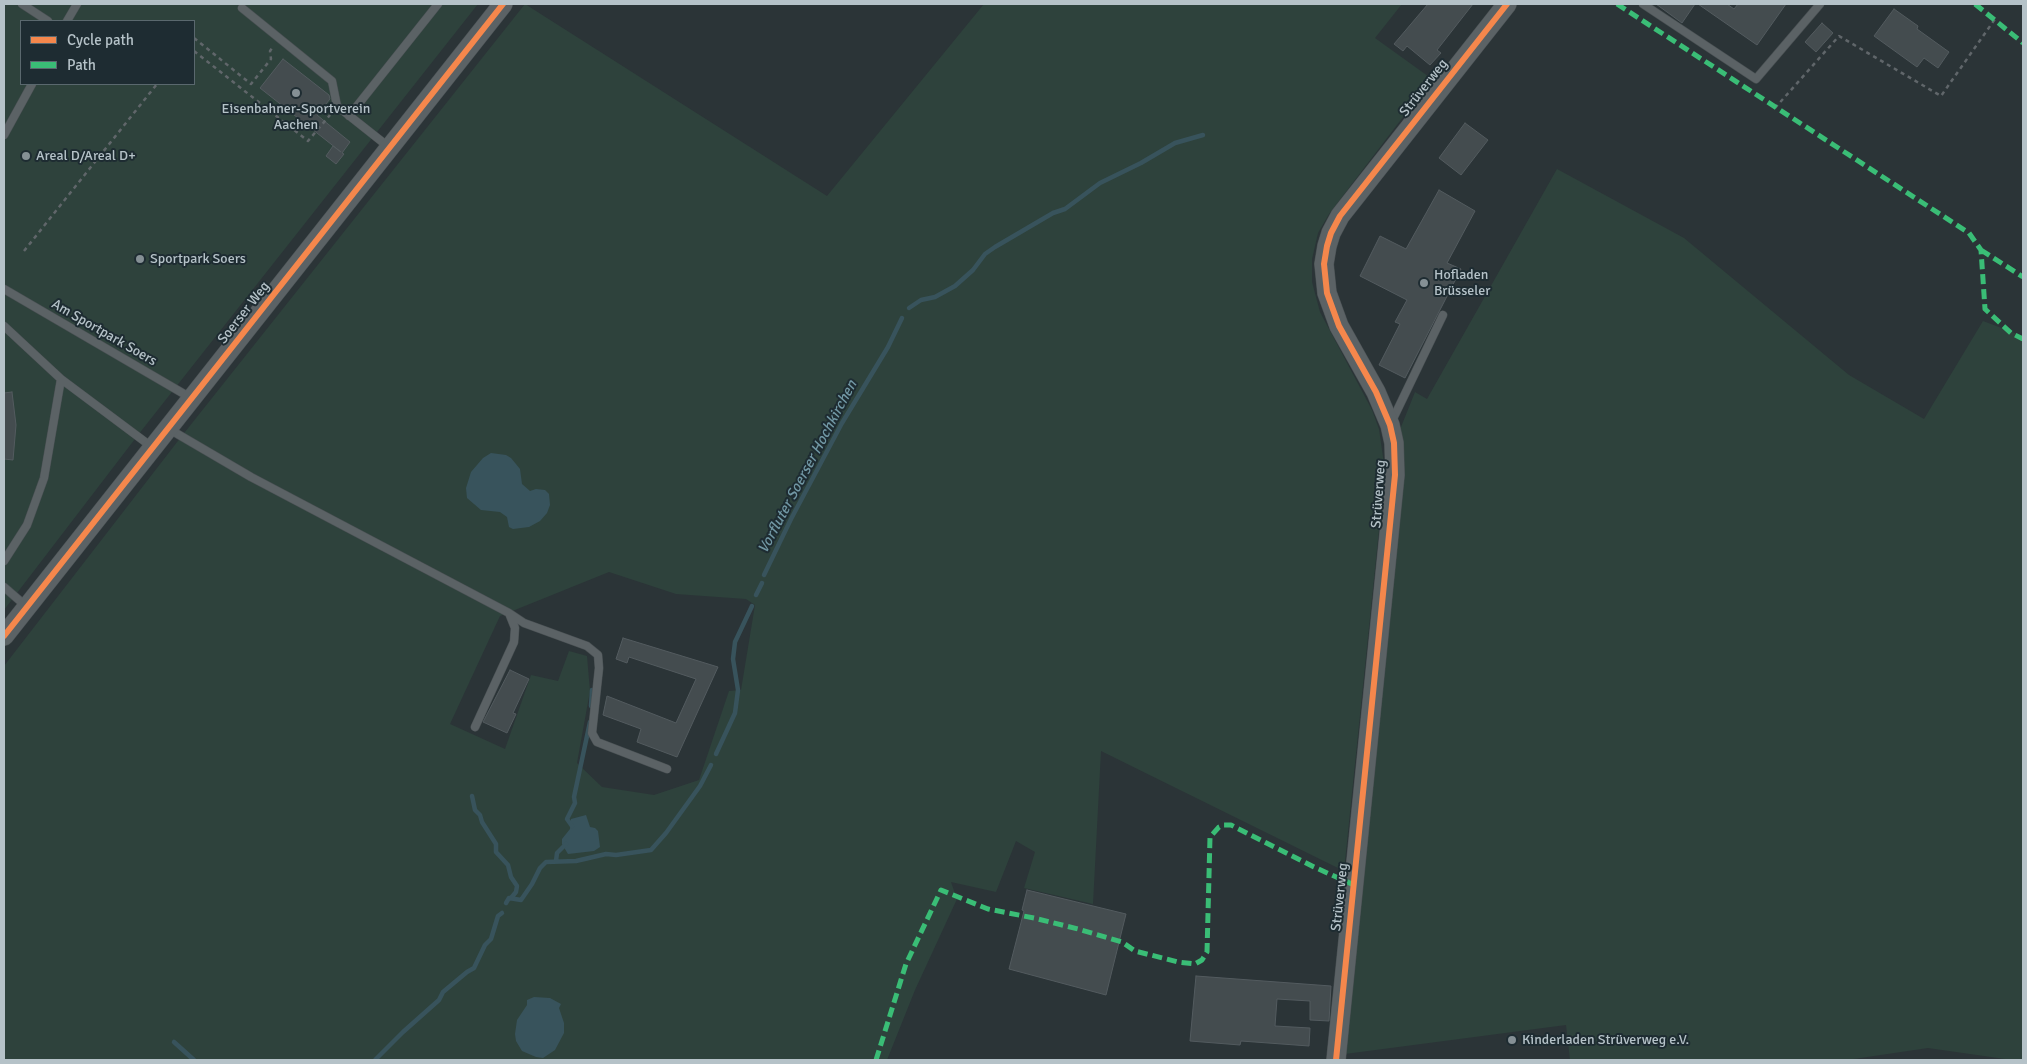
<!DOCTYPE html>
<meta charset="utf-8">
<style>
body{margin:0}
#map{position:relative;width:2027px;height:1064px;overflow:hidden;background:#2b3437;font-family:Signika,sans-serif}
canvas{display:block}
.frame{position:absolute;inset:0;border:5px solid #b5c2c8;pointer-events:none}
.legend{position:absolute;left:20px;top:20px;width:175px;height:65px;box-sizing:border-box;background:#1e2c32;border:1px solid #5a686e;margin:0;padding:6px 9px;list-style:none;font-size:15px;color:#b5c2c8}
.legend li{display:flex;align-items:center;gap:10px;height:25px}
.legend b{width:25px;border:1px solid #5a686e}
</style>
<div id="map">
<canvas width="2027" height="1064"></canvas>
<div class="frame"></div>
<ul class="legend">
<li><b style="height:6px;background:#f5874c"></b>Cycle path</li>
<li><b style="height:6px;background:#3abd76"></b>Path</li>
</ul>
</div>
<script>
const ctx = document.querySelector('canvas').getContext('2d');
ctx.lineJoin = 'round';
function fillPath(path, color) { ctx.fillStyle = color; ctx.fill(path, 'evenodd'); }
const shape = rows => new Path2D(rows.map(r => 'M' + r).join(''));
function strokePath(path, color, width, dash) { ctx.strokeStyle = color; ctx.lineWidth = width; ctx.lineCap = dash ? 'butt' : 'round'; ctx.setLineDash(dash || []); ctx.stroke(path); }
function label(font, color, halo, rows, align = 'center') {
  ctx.font = font + ' Signika,sans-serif'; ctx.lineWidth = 4; ctx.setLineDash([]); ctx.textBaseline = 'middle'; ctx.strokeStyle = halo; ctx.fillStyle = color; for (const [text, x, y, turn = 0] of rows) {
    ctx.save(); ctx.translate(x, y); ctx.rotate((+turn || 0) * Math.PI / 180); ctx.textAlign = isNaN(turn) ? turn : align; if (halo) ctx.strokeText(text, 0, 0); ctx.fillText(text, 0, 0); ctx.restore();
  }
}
const green = shape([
 [4,4,478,4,138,435,4,610],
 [21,21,194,21,194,84,21,84],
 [525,4,827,196,984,4,1402,4,1375,38,1432,79,1329,214,1318,233,1312,259,1312,282,1320,312,1372,410,1379,429,1385,471,1344,871,1101,751,1093,904,1024,888,1035,852,1016,841,996,892,951,882,957,899,915,990,887,1060,4,1060,4,666,181,437],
 [609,572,676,594,746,599,755,605,741,690,729,691,699,780,654,795,602,787,577,763,590,691,587,656,569,651,558,681,531,675,505,749,450,724,500,616],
 [1557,169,1684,238,1849,375,1924,419,1983,321,2023,336,2023,1060,2012,1060,1928,1048,1847,1060,1570,1060,1566,1025,1345,1054,1399,432,1415,392,1427,399]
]);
const water = shape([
 [491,453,506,455,511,458,520,469,522,484,530,491,536,489,545,490,549,494,550,505,547,513,540,521,529,527,513,529,509,527,507,517,500,512,481,510,467,498,466,488,471,472,483,458],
 [586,815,590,827,595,828,598,831,600,847,594,851,568,854,562,844,562,839,570,829,571,819],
 [534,997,550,998,561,1004,559,1008,564,1023,564,1033,555,1050,543,1058,536,1057,522,1051,516,1041,515,1034,517,1020,527,1005,527,1000]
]);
const stream = shape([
 [909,308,921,300,935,297,955,286,973,270,985,254,995,247,1053,213,1065,209,1100,183,1141,163,1175,143,1203,135],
 [764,575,791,519,842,423,888,347,902,318],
 [756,595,762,583],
 [591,706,592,690],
 [716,754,735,713,738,690,733,659,735,642,752,606],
 [472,796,475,810,480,815,482,822,496,844,496,852,508,865,511,877,517,886,516,892,511,898],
 [572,826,567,819,575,803,574,797,590,722],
 [556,861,557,853,566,844],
 [506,903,509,898,521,900,532,884,540,868,546,862,576,861,606,854,616,855,651,850,666,833,700,786,711,765],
 [174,1042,194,1060],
 [375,1060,403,1032,439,1000,443,992,467,972,474,968,485,945,491,939,498,916,502,913]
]);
const building = shape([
 [1428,4,1473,4,1437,50,1441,53,1430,65,1407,46,1403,51,1394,44,1428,4],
 [1656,4,1695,4,1682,23,1656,4],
 [1698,4,1727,4,1734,9,1738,4,1786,4,1757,45,1698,4],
 [1894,9,1918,26,1917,29,1949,52,1938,68,1924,58,1917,67,1874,36,1894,9],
 [1822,23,1833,33,1816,52,1805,42,1822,23],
 [283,59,329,95,330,99,317,115,350,142,342,153,344,154,336,164,326,156,333,146,341,152,260,88,283,59],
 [1465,123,1488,140,1461,175,1439,158,1465,123],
 [1439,190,1475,211,1447,263,1461,269,1405,378,1379,365,1400,324,1395,322,1407,300,1360,276,1380,236,1406,249,1439,190],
 [12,392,16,425,13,460,4,459,4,393,12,392],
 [623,638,718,667,677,757,637,742,641,729,603,715,607,696,676,723,696,679,629,657,627,663,616,659,623,638],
 [510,670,529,679,513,713,516,714,507,733,483,722,510,670],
 [1027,890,1126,914,1106,995,1009,969,1024,911,1022,910,1027,890],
 [1196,976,1331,986,1329,1021,1310,1020,1310,1001,1277,999,1275,1026,1310,1028,1309,1046,1241,1041,1240,1045,1190,1041,1196,976]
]);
const path = shape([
 [194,38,251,84,271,59,270,51,273,47],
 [194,51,308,141,330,115],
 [1775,108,1839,36,1941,96,1995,19],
 [24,251,157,84]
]);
const service = shape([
 [22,4,48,21],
 [1643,4,1756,79,1820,4],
 [242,8,332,81,337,106,390,148],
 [67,21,77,4],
 [349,116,438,4],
 [4,135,32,84],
 [4,289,191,398],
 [4,326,61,379,44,478,27,525,4,561],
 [61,379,152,447],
 [1391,423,1443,315],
 [169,429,251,477,509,613,515,628,514,642,475,727],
 [4,587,27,607],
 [509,613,524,623,587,646,598,655,599,668,592,733,597,742,667,769]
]);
const tertiary = shape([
 [4,636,503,4],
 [1336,1060,1395,475,1394,443,1390,425,1376,392,1339,326,1327,293,1324,264,1327,246,1331,233,1340,216,1507,4]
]);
const quiet = shape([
 [1617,4,1969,233,1981,250,1985,309,2011,333,2023,339],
 [1975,4,2023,43],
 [1981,250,2023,277],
 [876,1060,906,964,941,890,988,909,1034,918,1078,929,1122,942,1135,951,1178,962,1195,964,1202,960,1207,952,1210,837,1219,827,1224,825,1231,825,1314,867,1354,885]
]);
const cycleway = shape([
 [4,636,503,4],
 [1336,1060,1395,475,1394,443,1390,425,1376,392,1339,326,1327,293,1324,264,1327,246,1331,233,1340,216,1507,4]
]);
const markers = [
 [296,93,5,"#859095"],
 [26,156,5,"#859095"],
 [140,259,5,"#859095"],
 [1424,283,5,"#859095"],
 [1512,1040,5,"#859095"]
];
const streetNames = [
 ["Strüverweg",1424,88,-52],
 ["Soerser Weg",244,313,-52],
 ["Am Sportpark Soers",104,333,30],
 ["Strüverweg",1379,494,-86],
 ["Strüverweg",1340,897,-84]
];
const poiNames = [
 ["Eisenbahner-Sportverein",296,109,"center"],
 ["Aachen",296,125,"center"],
 ["Areal D/Areal D+",36,156],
 ["Sportpark Soers",150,259],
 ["Hofladen",1434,275],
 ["Brüsseler",1434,291],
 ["Kinderladen Strüverweg e.V.",1522,1040]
];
const waterNames = [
 ["Vorfluter Soerser Hochkirchen",808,467,-62]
];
fillPath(green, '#2e423c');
fillPath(water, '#38535c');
strokePath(stream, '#38535c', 4.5);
fillPath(building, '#444c4f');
strokePath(building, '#535b5f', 1);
strokePath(service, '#484f52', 9);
strokePath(tertiary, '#484f52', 20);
strokePath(path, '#60666a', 2.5, [4, 4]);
strokePath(service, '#5b6265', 8);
strokePath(tertiary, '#5b6265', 19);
strokePath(quiet, '#3abd76', 5, [10, 5]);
strokePath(cycleway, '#f5874c', 6);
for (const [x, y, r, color] of markers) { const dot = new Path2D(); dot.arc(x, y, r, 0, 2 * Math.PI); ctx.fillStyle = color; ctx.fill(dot); strokePath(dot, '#1e2c32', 2); }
label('14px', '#b5c2c8', '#1e2c32', streetNames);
label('14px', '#b5c2c8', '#1e2c32', poiNames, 'left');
label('italic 15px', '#7197a4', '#1e2c32', waterNames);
</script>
